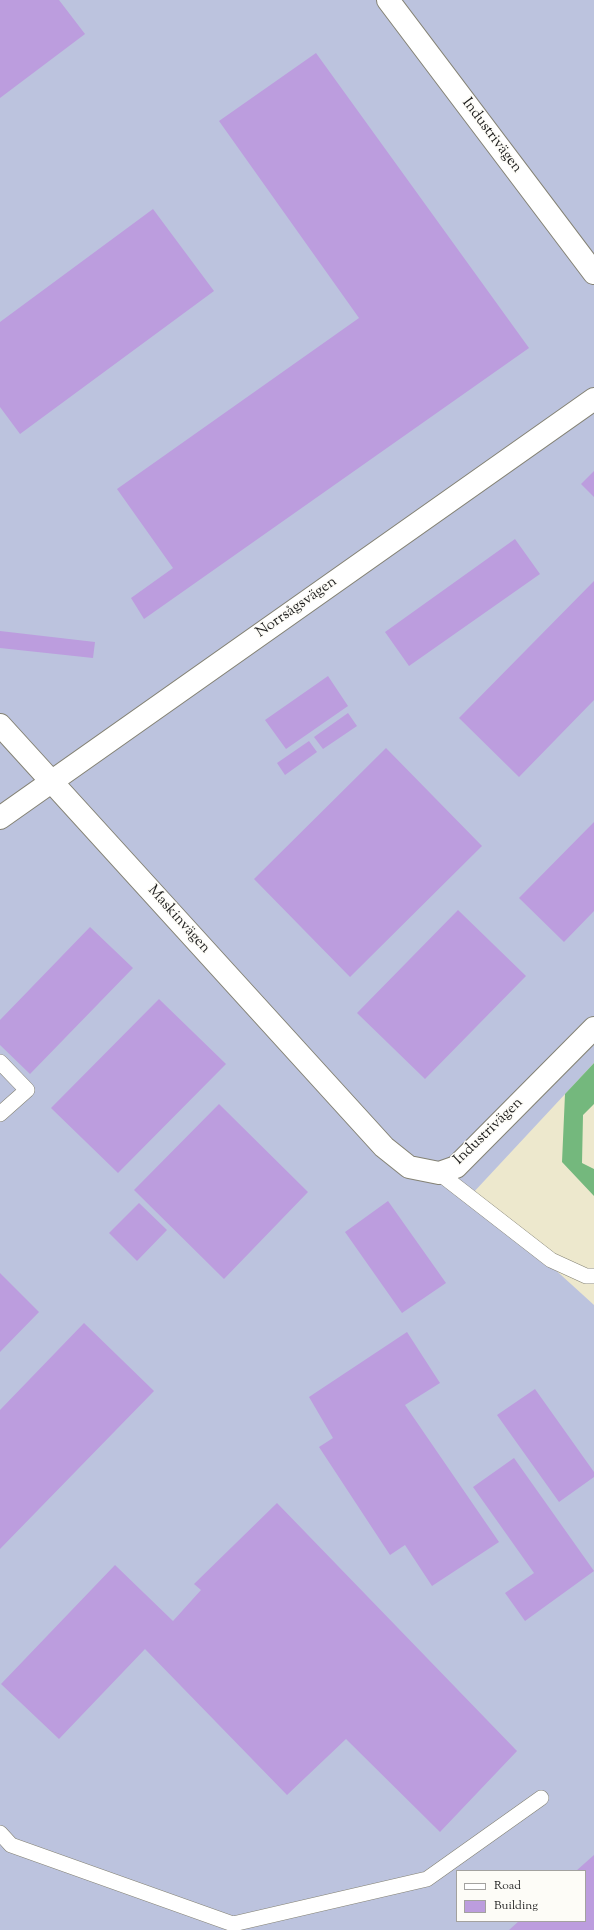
<!DOCTYPE html>
<meta charset="utf-8">
<style>
body{margin:0}
#map{position:relative;width:594px;height:1930px;overflow:hidden;background:#ede8cd;font-family:"Sorts Mill Goudy",serif}
canvas{display:block}
.legend{position:absolute;left:456px;top:1870px;width:130px;height:52px;box-sizing:border-box;background:#fdfcf7;border:1px solid #a3a29f;margin:0;padding:5px 7px;list-style:none;font-size:12px;color:#1c1c1c}
.legend li{display:flex;align-items:center;gap:8px;height:20px}
.legend b{width:20px;border:1px solid #a3a29f}
</style>
<div id="map">
<canvas width="594" height="1930"></canvas>
<ul class="legend">
<li><b style="height:5px;background:#fff"></b>Road</li>
<li><b style="height:11px;background:#bc9dde"></b>Building</li>
</ul>
</div>
<script>
const ctx = document.querySelector('canvas').getContext('2d');
ctx.lineJoin = 'round';
function fillPath(path, color) { ctx.fillStyle = color; ctx.fill(path, 'evenodd'); }
const shape = rows => new Path2D(rows.map(r => 'M' + r).join(''));
function strokePath(path, color, width, dash) { ctx.strokeStyle = color; ctx.lineWidth = width; ctx.lineCap = dash ? 'butt' : 'round'; ctx.setLineDash(dash || []); ctx.stroke(path); }
function label(font, color, halo, rows, align = 'center') {
  ctx.font = font + ' "Sorts Mill Goudy",serif'; ctx.lineWidth = 3; ctx.setLineDash([]); ctx.textBaseline = 'middle'; ctx.strokeStyle = halo; ctx.fillStyle = color; for (const [text, x, y, turn = 0] of rows) {
    ctx.save(); ctx.translate(x, y); ctx.rotate((+turn || 0) * Math.PI / 180); ctx.textAlign = isNaN(turn) ? turn : align; if (halo) ctx.strokeText(text, 0, 0); ctx.fillText(text, 0, 0); ctx.restore();
  }
}
const industrial = shape([
 [0,0,594,0,594,1063,472,1194,594,1305,594,1930,0,1930],
 [457,1871,585,1871,585,1921,457,1921]
]);
const forest = shape([
 [594,1063,594,1104,583,1115,582,1163,594,1169,594,1196,562,1162,565,1094]
]);
const building = shape([
 [0,0,59,0,85,34,0,98],
 [316,53,529,348,144,619,131,598,173,568,117,489,359,318,219,121],
 [153,209,214,291,20,434,0,407,0,322],
 [594,471,594,497,581,484],
 [515,539,540,574,409,666,385,632],
 [594,581,594,700,519,777,459,718],
 [0,631,95,642,93,658,0,648],
 [328,676,348,706,286,749,265,720],
 [348,713,357,726,323,749,314,737],
 [309,741,317,752,285,775,277,763],
 [386,748,482,846,350,977,254,879],
 [594,822,594,911,564,942,519,898],
 [458,910,526,976,425,1079,357,1013],
 [90,927,133,968,30,1074,0,1045,0,1020],
 [159,999,226,1064,118,1173,51,1108],
 [219,1104,308,1192,224,1279,134,1190],
 [388,1201,446,1283,402,1313,345,1232],
 [139,1203,167,1230,137,1261,109,1233],
 [0,1273,39,1312,0,1352],
 [84,1323,154,1391,0,1549,0,1410],
 [407,1332,440,1383,405,1405,499,1542,432,1586,405,1545,390,1555,319,1447,333,1438,309,1397],
 [535,1389,594,1472,594,1477,559,1502,497,1415],
 [514,1458,594,1571,525,1621,505,1593,534,1573,473,1487],
 [277,1503,517,1751,440,1832,346,1739,287,1795,145,1649,59,1739,1,1684,115,1565,173,1621,201,1590,194,1584],
 [594,1855,594,1930,509,1930,519,1921,585,1921,585,1871,576,1871]
]);
const lane = shape([
 [0,1062,27,1090,0,1114],
 [439,1173,551,1260,586,1276,594,1276],
 [0,1833,11,1845,233,1924,427,1879,541,1798]
]);
const street = shape([
 [388,0,594,273],
 [0,725,384,1147,409,1167,439,1173,456,1167,594,1028]
]);
const secondary = shape([
 [0,818,594,399]
]);
const streetNames = [
 ["Industrivägen",491,136,53],
 ["Norrsågsvägen",297,608,-35],
 ["Maskinvägen",178,920,48],
 ["Industrivägen",489,1132,-44]
];
fillPath(industrial, '#bcc3de');
fillPath(forest, '#74b87d');
fillPath(building, '#bc9dde');
strokePath(lane, '#848274', 16);
strokePath(street, '#848274', 24);
strokePath(secondary, '#848274', 24);
strokePath(lane, '#fff', 15);
strokePath(street, '#fff', 22);
strokePath(secondary, '#fff', 22);
label('15px', '#1c1c1c', '#fdfcf7', streetNames);
</script>
